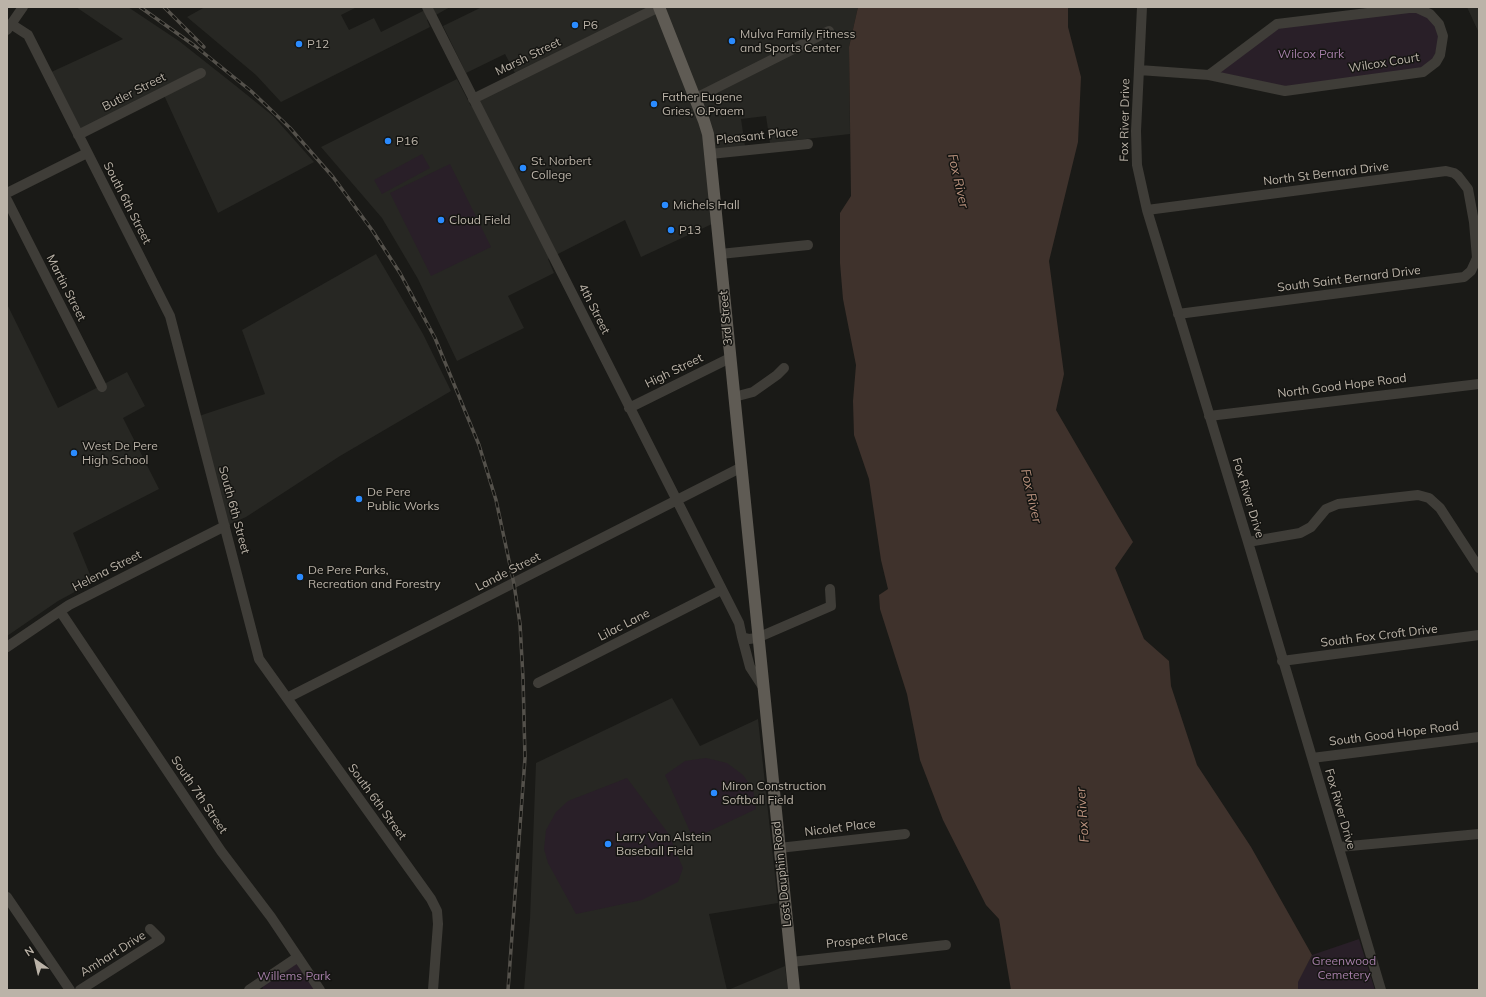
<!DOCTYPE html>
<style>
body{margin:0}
#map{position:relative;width:1486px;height:997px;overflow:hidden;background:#1a1a17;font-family:Mulish,sans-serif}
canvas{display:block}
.frame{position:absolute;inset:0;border:8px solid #bbb3a8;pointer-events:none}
.north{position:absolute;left:16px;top:941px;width:40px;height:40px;-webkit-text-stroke:3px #151512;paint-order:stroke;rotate:326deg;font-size:11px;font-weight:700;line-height:16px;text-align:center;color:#bbb3a8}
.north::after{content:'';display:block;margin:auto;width:14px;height:18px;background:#bbb3a8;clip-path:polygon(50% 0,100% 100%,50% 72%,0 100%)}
</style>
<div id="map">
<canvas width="1486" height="997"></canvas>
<div class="frame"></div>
<div class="north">N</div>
</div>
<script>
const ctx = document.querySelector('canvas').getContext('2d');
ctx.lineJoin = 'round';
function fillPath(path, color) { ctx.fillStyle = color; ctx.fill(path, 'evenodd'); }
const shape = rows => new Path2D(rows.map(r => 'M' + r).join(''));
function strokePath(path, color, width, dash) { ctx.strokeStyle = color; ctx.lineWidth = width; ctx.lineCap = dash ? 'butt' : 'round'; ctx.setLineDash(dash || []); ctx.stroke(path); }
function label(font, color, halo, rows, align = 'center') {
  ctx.font = font + ' Mulish,sans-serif'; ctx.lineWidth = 3; ctx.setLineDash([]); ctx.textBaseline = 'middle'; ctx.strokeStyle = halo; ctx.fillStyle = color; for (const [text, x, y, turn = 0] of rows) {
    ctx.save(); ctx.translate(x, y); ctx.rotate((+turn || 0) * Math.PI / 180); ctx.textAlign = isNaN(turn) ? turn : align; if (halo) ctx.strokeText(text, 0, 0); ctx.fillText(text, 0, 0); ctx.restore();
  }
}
const built = shape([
 [76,7,128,7,179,41,236,86,273,116,314,162,218,213,163,93,78,135,47,74,123,39],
 [205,7,357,7,341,15,349,30,374,18,381,32,431,7,450,7,427,20,430,27,281,102,256,75,187,17],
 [482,7,858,7,849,47,850,134,770,143,766,116,741,119,745,146,705,151,712,224,641,257,625,220,548,259,554,273,508,296,524,328,457,361,418,279,382,218,321,147,457,79,471,106,492,94,515,73,505,54,466,73,443,26],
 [1467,7,1479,7,1479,33],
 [376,254,423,334,451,391,340,456,246,517,225,526,196,417,265,394,242,330],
 [7,304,58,408,127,372,145,406,123,418,159,489,73,533,93,582,58,601,7,636],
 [672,698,700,746,758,719,778,903,709,914,727,990,524,990,530,919,536,763],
 [785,966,788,990,728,990]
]);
const green = shape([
 [1424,10,1443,36,1429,68,1285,91,1209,75,1277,24],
 [422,154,430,168,382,194,374,180],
 [450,164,491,247,431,276,390,193],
 [706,758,727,763,743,775,753,789,756,809,699,836,691,834,665,775,685,761],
 [627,778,668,833,683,868,678,882,642,900,576,914,548,863,544,849,546,830,556,812,568,801],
 [1359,939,1375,990,1298,990,1297,982,1312,955],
 [298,957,320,990,263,990,261,982]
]);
const water = shape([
 [858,7,1068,7,1068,27,1081,77,1078,142,1049,261,1064,374,1056,410,1133,542,1115,568,1144,639,1169,661,1171,686,1197,765,1251,847,1312,955,1298,982,1298,990,1011,990,999,919,986,905,943,820,920,760,907,694,880,609,879,595,888,589,881,560,869,479,854,435,853,401,856,365,843,299,840,263,840,213,851,196,849,47]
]);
const minor = shape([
 [427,7,739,623,742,637,749,639,757,638,831,606,830,589],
 [1142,7,1136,131,1137,165,1147,210,1248,542,1381,990],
 [1409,8,1417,8,1430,14,1439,24,1443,36,1440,55,1436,62,1423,72,1285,91,1209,75,1277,24,1409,8],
 [11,24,28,35,170,316,259,659,431,899,437,911,438,924,433,990],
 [7,30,23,7],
 [1139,70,1209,75],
 [696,98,829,31],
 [473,99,659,7],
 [78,135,201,73],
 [710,154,808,144],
 [7,193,87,153],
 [7,200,102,387],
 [1147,210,1446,171,1454,173,1458,176,1468,189,1474,222,1477,258,1471,271,1464,277,1178,314],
 [720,254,808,245],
 [734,397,753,392,777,375,784,368],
 [629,408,730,358],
 [1209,416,1479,384],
 [1248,542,1300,533,1311,527,1326,509,1338,504,1418,495,1429,498,1440,508,1479,568],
 [60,611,221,851,271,917,320,990],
 [742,637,750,667,763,687],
 [7,647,69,605,225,526],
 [1282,661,1479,635],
 [538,683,721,590],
 [287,698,740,468],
 [1312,758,1479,737],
 [1339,847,1479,834],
 [779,848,905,834],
 [7,897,70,990],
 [791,962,946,945],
 [80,990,160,939,150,929],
 [249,990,298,957]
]);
const major = shape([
 [659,7,704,121,708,134,794,990]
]);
const rail = shape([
 [140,7,195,46,251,91,290,128,333,177,372,230,400,273,435,338,479,445,496,500,514,584,520,624,523,678,525,758,508,990],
 [164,7,204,47]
]);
const markers = [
 [575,25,4,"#2a8bff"],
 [732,41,4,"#2a8bff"],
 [299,44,4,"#2a8bff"],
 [654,104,4,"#2a8bff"],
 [388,141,4,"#2a8bff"],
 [523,168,4,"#2a8bff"],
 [665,205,4,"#2a8bff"],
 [441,220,4,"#2a8bff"],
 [671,230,4,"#2a8bff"],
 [74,453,4,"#2a8bff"],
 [359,499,4,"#2a8bff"],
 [300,577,4,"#2a8bff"],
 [714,793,4,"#2a8bff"],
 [608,844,4,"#2a8bff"]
];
const poiNames = [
 ["P6",583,25],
 ["Mulva Family Fitness",740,34],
 ["and Sports Center",740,48],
 ["P12",307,44],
 ["Father Eugene",662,97],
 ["Gries, O.Praem",662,111],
 ["P16",396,141],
 ["St. Norbert",531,161],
 ["College",531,175],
 ["Michels Hall",673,205],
 ["Cloud Field",449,220],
 ["P13",679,230],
 ["West De Pere",82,446],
 ["High School",82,460],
 ["De Pere",367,492],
 ["Public Works",367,506],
 ["De Pere Parks,",308,570],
 ["Recreation and Forestry",308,584],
 ["Miron Construction",722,786],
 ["Softball Field",722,800],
 ["Larry Van Alstein",616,837],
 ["Baseball Field",616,851]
];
const parkNames = [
 ["Wilcox Park",1311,54],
 ["Greenwood",1344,961],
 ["Cemetery",1344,975],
 ["Willems Park",294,976]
];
const streetNames = [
 ["Marsh Street",528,57,-26],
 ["Wilcox Court",1384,63,-9],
 ["Butler Street",134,92,-27],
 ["Fox River Drive",1125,120,-89],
 ["Pleasant Place",757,136,-6],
 ["North St Bernard Drive",1326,174,-7],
 ["South 6th Street",127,203,63],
 ["South Saint Bernard Drive",1349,279,-7],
 ["Martin Street",66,288,63],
 ["4th Street",594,309,63],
 ["3rd Street",726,318,-95],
 ["High Street",674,371,-26],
 ["North Good Hope Road",1342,386,-7],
 ["Fox River Drive",1248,498,73],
 ["South 6th Street",234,510,75],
 ["Helena Street",107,571,-27],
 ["Lande Street",508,572,-27],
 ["Lilac Lane",624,625,-27],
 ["South Fox Croft Drive",1379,636,-7],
 ["South Good Hope Road",1394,734,-7],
 ["South 7th Street",199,795,56],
 ["South 6th Street",377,802,54],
 ["Fox River Drive",1340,809,74],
 ["Nicolet Place",840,828,-7],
 ["Lost Dauphin Road",782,874,-96],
 ["Prospect Place",867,940,-6],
 ["Amhart Drive",113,954,-32]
];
const waterNames = [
 ["Fox River",958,181,77],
 ["Fox River",1031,496,77],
 ["Fox River",1083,815,-94]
];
fillPath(built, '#272723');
fillPath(green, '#291f28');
fillPath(water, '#3f322c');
strokePath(minor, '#3f3d38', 10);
strokePath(major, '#5f5b54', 12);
strokePath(rail, '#54514b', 3.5);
strokePath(rail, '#151512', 2, [6]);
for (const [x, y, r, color] of markers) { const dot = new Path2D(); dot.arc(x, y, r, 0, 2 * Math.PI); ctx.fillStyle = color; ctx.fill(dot); strokePath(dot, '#151512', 1.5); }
label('12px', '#bbb3a8', '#151512', poiNames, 'left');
label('12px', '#a57ea8', '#151512', parkNames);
label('12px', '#bbb3a8', '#151512', streetNames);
label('italic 13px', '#b9917d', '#151512', waterNames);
</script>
